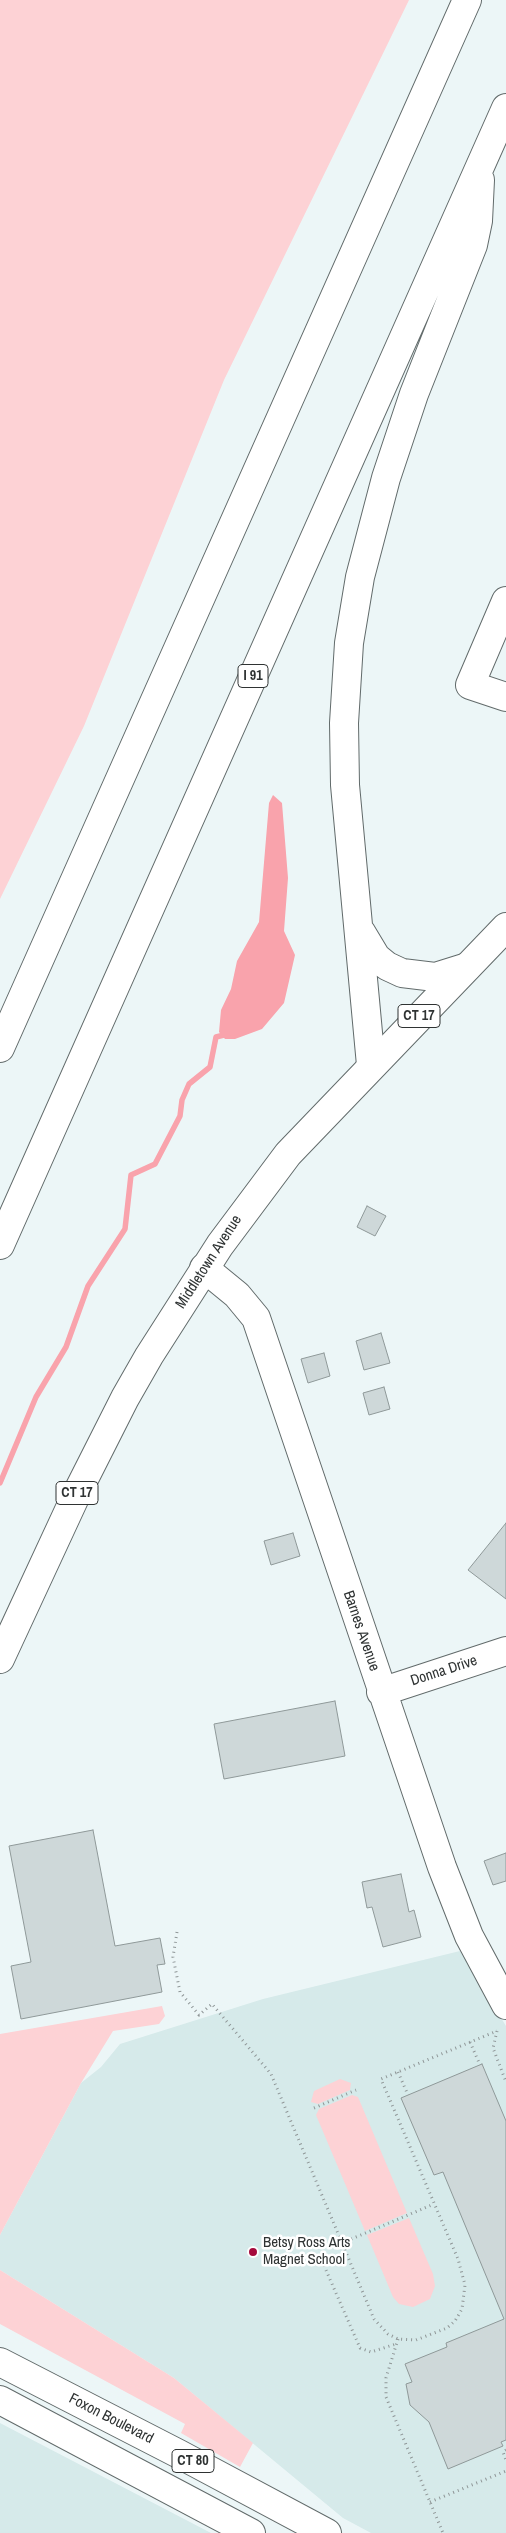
<!DOCTYPE html>
<style>
body{margin:0}
canvas{display:block;background:#ecf6f7}
</style>
<canvas width="506" height="2533"></canvas>
<script>
const ctx = document.querySelector('canvas').getContext('2d');
ctx.lineJoin = 'round';
function fillPath(path, color) { ctx.fillStyle = color; ctx.fill(path, 'evenodd'); }
const shape = rows => new Path2D(rows.map(r => 'M' + r).join(''));
function strokePath(path, color, width, dash) { ctx.strokeStyle = color; ctx.lineWidth = width; ctx.lineCap = dash ? 'butt' : 'round'; ctx.setLineDash(dash || []); ctx.stroke(path); }
function label(font, color, halo, rows, align = 'center') {
  ctx.font = font + ' "Archivo Narrow",sans-serif'; ctx.lineWidth = 5; ctx.setLineDash([]); ctx.textBaseline = 'middle'; ctx.strokeStyle = halo; ctx.fillStyle = color; for (const [text, x, y, turn = 0] of rows) {
    ctx.save(); ctx.translate(x, y); ctx.rotate((+turn || 0) * Math.PI / 180); ctx.textAlign = isNaN(turn) ? turn : align; if (halo) ctx.strokeText(text, 0, 0); ctx.fillText(text, 0, 0); ctx.restore();
  }
}
const built = shape([
 [460,1951,506,2026,506,2533,371,2533,343,2518,174,2378,0,2270,0,2235,81,2083,101,2067,120,2044,263,1999],
 [0,2423,211,2533,0,2533]
]);
const green = shape([
 [0,0,409,0,224,380,84,726,0,899],
 [162,2006,165,2016,159,2024,113,2031,81,2083,0,2235,0,2034],
 [340,2079,351,2083,350,2090,318,2104,311,2102,314,2091],
 [352,2095,358,2097,407,2213,365,2231,316,2115,319,2109],
 [409,2218,433,2274,435,2286,430,2299,413,2307,399,2304,393,2297,367,2235],
 [0,2270,174,2378,253,2443,240,2467,181,2433,185,2424,0,2324]
]);
const water = shape([
 [273,795,282,803,288,878,284,931,295,955,284,1003,262,1029,235,1039,225,1039,219,1032,221,1010,231,989,237,961,259,922,269,803]
]);
const stream = shape([
 [0,1483,36,1397,66,1347,88,1286,125,1229,131,1175,155,1164,180,1116,182,1100,189,1084,210,1067,216,1037,228,1034]
]);
const building = shape([
 [367,1206,386,1216,375,1236,357,1227,367,1206],
 [381,1333,390,1363,364,1370,356,1341,381,1333],
 [324,1353,330,1376,308,1383,301,1359,324,1353],
 [384,1387,390,1409,369,1415,363,1393,384,1387],
 [506,1523,506,1599,468,1570,506,1523],
 [293,1533,300,1556,271,1565,264,1541,293,1533],
 [335,1701,345,1756,224,1779,214,1724,335,1701],
 [93,1830,115,1946,160,1938,165,1964,157,1965,162,1992,21,2019,11,1966,31,1962,9,1846,93,1830],
 [506,1853,506,1881,493,1885,484,1861,506,1853],
 [401,1874,409,1912,414,1910,421,1937,383,1947,372,1907,367,1908,362,1882,401,1874],
 [482,2064,506,2121,506,2440,501,2442,503,2446,448,2469,429,2422,410,2405,406,2384,412,2382,405,2364,447,2347,446,2343,504,2319,443,2172,434,2175,401,2098,482,2064]
]);
const path = shape([
 [177,1932,173,1957,180,1992,199,2015,212,2004,271,2074,374,2319,388,2334,398,2339,416,2340,447,2328,455,2321,462,2309,465,2285,458,2259,381,2079,497,2031],
 [497,2031,493,2048,506,2082],
 [470,2042,480,2065],
 [398,2072,408,2095],
 [314,2108,356,2090],
 [342,2243,434,2204],
 [313,2259,318,2258,322,2261,360,2348,371,2352,396,2344],
 [398,2339,386,2378,386,2397,443,2533],
 [506,2450,503,2452,506,2460],
 [430,2502,506,2471]
]);
const minor = shape([
 [506,601,470,685,506,697],
 [204,1268,237,1295,256,1318,442,1867,469,1936,506,2005],
 [381,1692,506,1651]
]);
const major = shape([
 [0,1659,77,1493,125,1398,149,1356,220,1245,288,1154,506,927],
 [0,2362,179,2454,327,2533],
 [0,2400,251,2533]
]);
const highway = shape([
 [361,932,376,957,387,966,402,973,435,977,467,967],
 [0,1048,467,0],
 [371,1065,345,785,344,723,349,643,360,577,386,478,414,394,473,245,478,221,480,180],
 [0,1245,506,108]
]);
const markers = [
 [253,2252,5,"#a50a3c"]
];
const shields = [
 [253,676,30],
 [419,1016,42],
 [77,1493,42],
 [193,2461,42]
];
const shieldNames = [
 ["I 91",253,676],
 ["CT 17",419,1016],
 ["CT 17",77,1493],
 ["CT 80",193,2461]
];
const streetNames = [
 ["Middletown Avenue",209,1262,-57],
 ["Barnes Avenue",361,1631,71],
 ["Donna Drive",444,1671,-18],
 ["Foxon Boulevard",111,2419,27]
];
const poiNames = [
 ["Betsy Ross Arts",263,2243],
 ["Magnet School",263,2260]
];
fillPath(built, '#d6eaea');
fillPath(green, '#fdd2d5');
fillPath(water, '#f9a3ac');
strokePath(stream, '#f9a3ac', 5.5);
fillPath(building, '#ced8d9');
strokePath(building, '#8f9999', 1);
strokePath(minor, '#626b6b', 30);
strokePath(major, '#626b6b', 30);
strokePath(highway, '#626b6b', 30);
strokePath(path, '#8f9697', 3, [1, 4]);
strokePath(minor, '#fff', 28);
strokePath(major, '#fff', 28);
strokePath(highway, '#fff', 28);
for (const [x, y, r, color] of markers) { const dot = new Path2D(); dot.arc(x, y, r, 0, 2 * Math.PI); ctx.fillStyle = color; ctx.fill(dot); strokePath(dot, '#fff', 2); }
for (const [x, y, w] of shields) { const box = new Path2D(); box.roundRect(x - w / 2, y - 11.5, w, 23, 4); ctx.fillStyle = '#fff'; ctx.fill(box); strokePath(box, '#2f3333', 1); }
label('bold 14px', '#2f3333', null, shieldNames);
label('15px', '#2f3333', '#fff', streetNames);
label('15px', '#2f3333', '#fff', poiNames, 'left');
</script>
